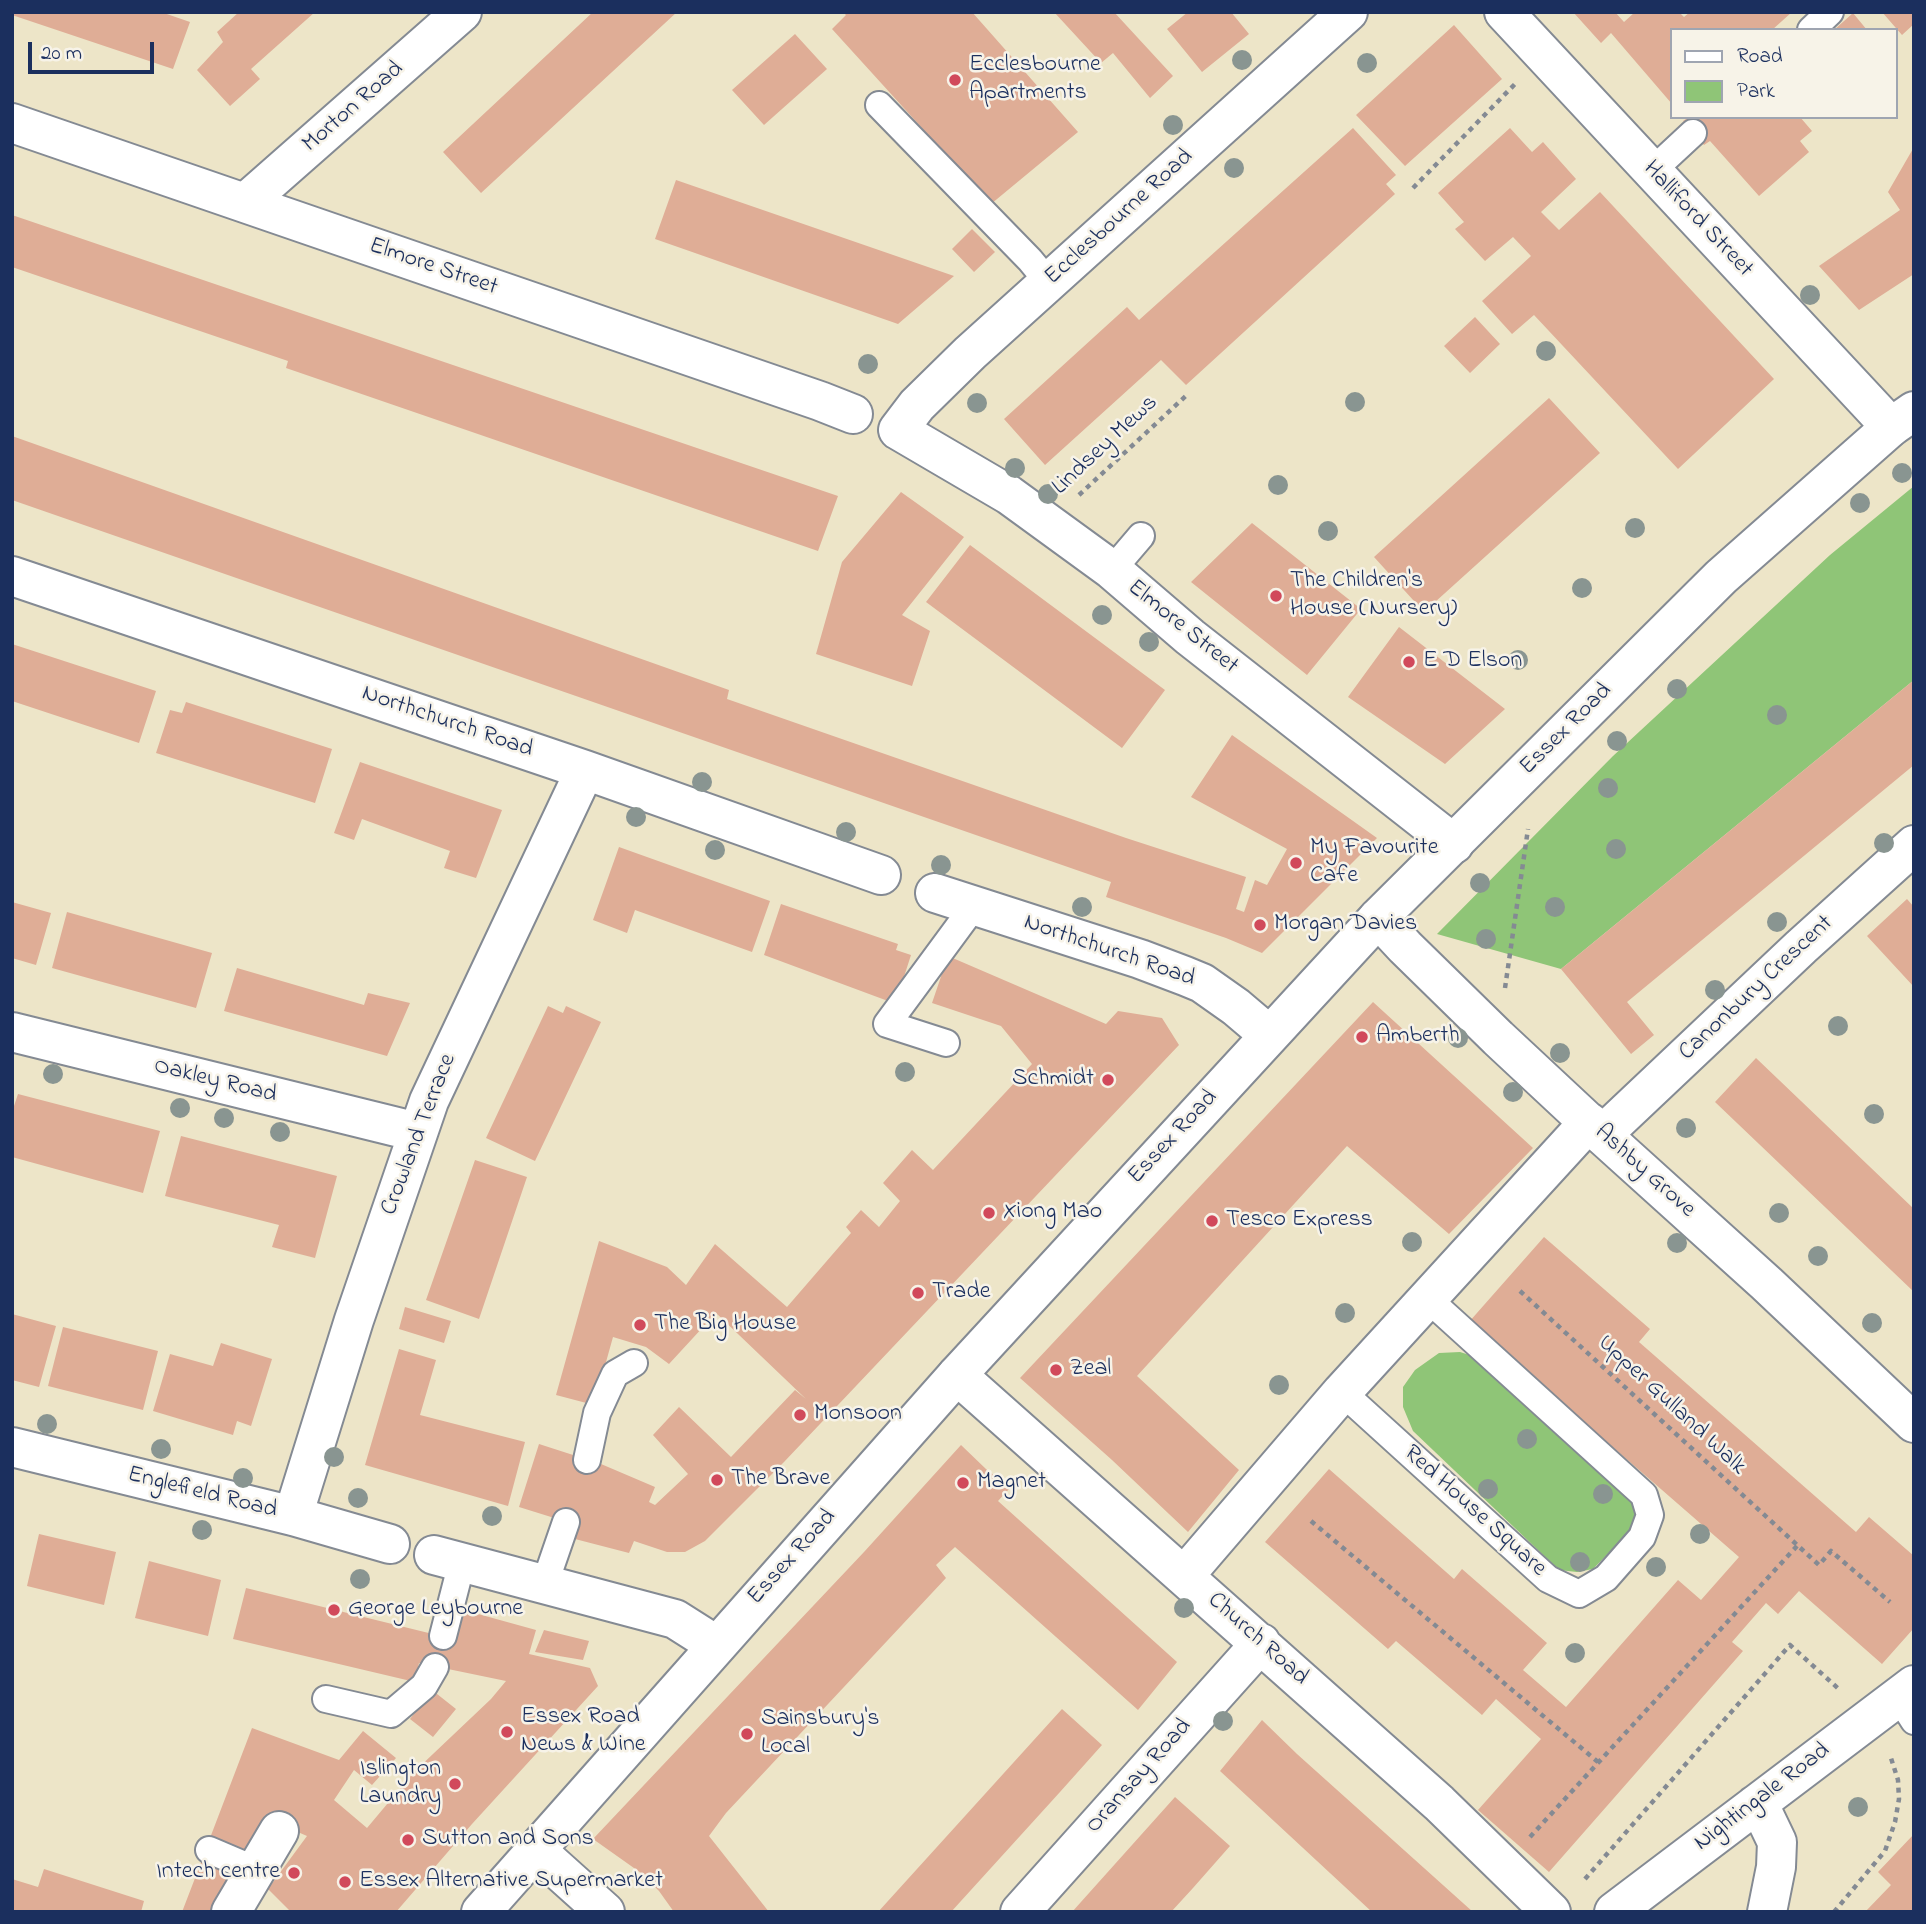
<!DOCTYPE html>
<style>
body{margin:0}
#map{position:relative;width:1926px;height:1924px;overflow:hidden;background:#ede5c8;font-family:"Indie Flower",sans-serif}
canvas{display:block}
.frame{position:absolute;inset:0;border:14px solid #1b2f5e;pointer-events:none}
.legend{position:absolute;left:1670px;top:28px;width:228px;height:91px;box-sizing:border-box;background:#f7f3e8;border:2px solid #9fa5b1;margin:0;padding:9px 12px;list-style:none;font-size:21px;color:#1b2f5e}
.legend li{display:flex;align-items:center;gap:14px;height:35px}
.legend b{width:35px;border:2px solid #9fa5b1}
.scale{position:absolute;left:28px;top:42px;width:126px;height:32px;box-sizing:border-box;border:4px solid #1b2f5e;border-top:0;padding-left:9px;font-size:21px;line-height:24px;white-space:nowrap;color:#1b2f5e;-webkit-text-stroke:5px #f7f3e8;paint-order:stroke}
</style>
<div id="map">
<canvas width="1926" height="1924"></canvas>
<div class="frame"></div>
<ul class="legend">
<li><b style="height:9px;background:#fff"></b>Road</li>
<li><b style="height:19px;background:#8fc577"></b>Park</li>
</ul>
<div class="scale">20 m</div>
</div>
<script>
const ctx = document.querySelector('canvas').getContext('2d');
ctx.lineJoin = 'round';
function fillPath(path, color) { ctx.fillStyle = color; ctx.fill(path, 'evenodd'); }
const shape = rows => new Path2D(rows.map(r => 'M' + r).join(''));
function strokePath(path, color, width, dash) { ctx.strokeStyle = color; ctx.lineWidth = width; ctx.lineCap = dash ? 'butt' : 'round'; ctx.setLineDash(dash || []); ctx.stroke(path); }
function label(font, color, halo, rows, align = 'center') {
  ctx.font = font + ' "Indie Flower",sans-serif'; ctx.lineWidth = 5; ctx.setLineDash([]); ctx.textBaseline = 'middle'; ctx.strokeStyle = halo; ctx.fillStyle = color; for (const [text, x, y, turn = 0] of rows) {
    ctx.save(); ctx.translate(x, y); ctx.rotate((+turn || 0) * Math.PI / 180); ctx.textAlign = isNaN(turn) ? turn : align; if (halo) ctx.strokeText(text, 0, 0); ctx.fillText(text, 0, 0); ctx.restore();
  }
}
const green = shape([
 [1914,486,1914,680,1561,969,1437,934,1613,756,1830,555],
 [1460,1352,1479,1358,1625,1491,1636,1510,1632,1529,1593,1569,1577,1572,1559,1570,1413,1431,1403,1407,1403,1387,1415,1370,1439,1353]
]);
const building = shape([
 [12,12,161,12,190,22,173,69,12,15],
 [239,12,315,12,251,69,260,79,230,106,197,70,223,42,217,32],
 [593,12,677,12,481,193,443,152],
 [843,12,972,12,1078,132,991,204,832,29,846,15],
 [1054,12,1114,12,1173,76,1150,98,1113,53,1101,63],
 [1188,12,1231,12,1249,34,1202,72,1167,29],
 [1573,12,1615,12,1624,22,1635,12,1679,12,1684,17,1690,12,1792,12,1772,30,1672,30,1672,104,1611,33,1601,43],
 [1882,12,1914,12,1914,24,1902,35],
 [1853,13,1867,30,1834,30],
 [1454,25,1502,79,1405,166,1356,115],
 [795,34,827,69,764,125,732,90],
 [1684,117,1800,117,1812,131,1800,141,1809,152,1759,196,1710,141,1704,145,1683,121,1686,119],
 [1353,128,1396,175,1386,184,1395,194,1186,385,1161,360,1045,465,1004,419,1127,307,1139,320],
 [1510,128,1532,152,1543,142,1576,179,1541,212,1559,230,1600,192,1774,379,1678,469,1534,315,1512,334,1482,301,1531,256,1513,237,1485,261,1455,229,1464,222,1438,193],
 [1914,147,1914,274,1859,310,1819,266,1900,210,1888,192],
 [676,180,954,276,898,324,655,239],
 [12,215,838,496,818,551,286,368,288,361,12,267],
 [972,229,995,252,974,272,952,249],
 [1475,317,1500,344,1470,373,1444,346],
 [1549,398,1600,453,1424,612,1374,557],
 [12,436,729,690,727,699,1126,838,1246,877,1236,909,1244,912,1255,880,1267,885,1287,849,1191,797,1232,735,1377,838,1262,953,1226,938,1106,897,1111,882,12,500],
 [901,492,964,537,902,615,930,631,912,686,816,654,842,562],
 [1252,523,1361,609,1307,675,1191,582],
 [970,545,1165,690,1122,748,926,602],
 [1399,627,1505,709,1445,764,1348,697],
 [12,644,156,691,139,743,12,701],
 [1914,680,1914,765,1627,1002,1654,1035,1631,1054,1561,969],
 [186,702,332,749,315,803,156,753,170,710,182,713],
 [360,762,502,810,476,878,444,868,450,851,362,819,354,840,334,833],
 [619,847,770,901,752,952,635,910,627,933,593,920],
 [1907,899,1914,907,1914,987,1867,936],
 [12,902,51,913,36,965,12,958],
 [781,904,898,944,896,950,911,955,901,986,888,1001,764,955],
 [67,912,212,953,196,1008,52,968],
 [948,956,1106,1024,1118,1011,1162,1018,1179,1045,784,1462,705,1541,685,1552,667,1552,634,1541,629,1553,575,1539,580,1526,519,1507,539,1444,601,1464,655,1487,649,1502,655,1505,688,1474,653,1435,679,1407,731,1457,795,1390,806,1399,716,1313,669,1364,646,1347,613,1337,594,1405,556,1395,599,1241,667,1267,686,1285,715,1244,787,1307,851,1233,846,1227,861,1210,879,1227,900,1201,883,1183,912,1150,933,1170,1032,1064,1001,1026,932,1003],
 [237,968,364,1005,368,993,410,1003,387,1056,224,1011],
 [1373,1002,1533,1148,1449,1234,1347,1146,1137,1376,1239,1470,1188,1532,1112,1460,1020,1378],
 [548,1006,563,1013,566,1006,601,1022,535,1161,486,1138],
 [1756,1058,1914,1209,1914,1292,1715,1102],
 [18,1094,160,1131,143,1193,12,1157,12,1112],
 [181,1136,337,1176,315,1258,272,1247,279,1225,165,1196],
 [475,1160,527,1177,479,1319,426,1300],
 [1544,1237,1650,1329,1639,1342,1856,1532,1869,1517,1914,1556,1914,1628,1882,1664,1799,1591,1778,1614,1766,1603,1732,1642,1743,1651,1549,1872,1478,1810,1541,1739,1496,1699,1482,1715,1396,1641,1388,1649,1265,1542,1329,1469,1454,1579,1462,1569,1547,1643,1523,1670,1566,1707,1678,1580,1701,1600,1739,1557,1469,1322],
 [405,1307,451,1321,444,1343,399,1329],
 [12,1314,56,1326,39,1387,12,1380],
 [63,1327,158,1351,143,1410,48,1386],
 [221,1343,272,1359,251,1426,237,1421,233,1435,153,1411,170,1354,213,1366],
 [399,1349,436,1360,420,1415,525,1442,508,1506,365,1465],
 [961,1445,986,1469,1010,1488,998,1501,1177,1662,1138,1710,955,1547,936,1565,946,1578,726,1813,709,1836,769,1912,674,1912,659,1891,641,1873,593,1839,864,1552],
 [39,1534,116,1552,104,1605,27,1586],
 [149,1561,221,1580,208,1636,135,1618],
 [246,1588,453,1639,460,1609,536,1630,529,1654,590,1668,598,1686,472,1824,396,1912,291,1912,268,1889,307,1836,268,1819,255,1855,210,1838,252,1728,339,1760,363,1731,396,1758,372,1785,354,1770,334,1800,367,1828,414,1772,491,1699,506,1681,419,1663,415,1682,233,1639],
 [544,1630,589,1641,583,1660,535,1652],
 [432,1690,456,1709,433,1737,410,1719],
 [1062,1709,1102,1745,1060,1792,951,1912,878,1912],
 [1262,1720,1297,1754,1473,1912,1372,1912,1220,1771],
 [1175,1797,1230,1846,1193,1888,1171,1912,1072,1912],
 [1914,1834,1914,1912,1865,1912,1891,1885,1878,1872],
 [202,1860,231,1872,215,1912,182,1912],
 [44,1869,144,1901,141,1912,12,1912,12,1879,38,1887]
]);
const path = shape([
 [1413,188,1516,83],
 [1079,495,1189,393],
 [1505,988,1528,829],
 [1520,1291,1819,1565,1831,1551,1890,1602],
 [1311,1521,1598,1762],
 [1530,1837,1797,1546],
 [1585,1879,1790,1645,1841,1691],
 [1834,1912,1885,1851,1895,1822,1899,1799,1898,1780,1890,1755]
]);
const service = shape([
 [1811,30,1830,12],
 [879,105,1030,260,1049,283],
 [1651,172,1693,133],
 [1112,570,1141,536],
 [946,1043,887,1024,974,906],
 [1342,1392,1548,1579,1579,1594,1606,1578,1642,1537,1650,1515,1644,1495,1428,1299],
 [587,1460,597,1413,615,1374,634,1363],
 [545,1583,566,1522],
 [443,1636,462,1562],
 [1898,1696,1914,1721],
 [326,1699,391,1714,424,1686,435,1667],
 [209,1850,256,1870]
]);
const minor = shape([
 [1348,12,970,353,917,405,898,430,1009,495,1112,570,1190,637,1454,844],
 [1504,12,1891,427],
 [12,123,820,401,853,414],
 [245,203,462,12],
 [12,576,585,770,881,875],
 [935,893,1140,959,1185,976,1202,983,1236,1007,1269,1035],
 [1378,918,1405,947,1498,1038,1602,1135,1767,1284,1914,1423],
 [12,1032,417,1132],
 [1602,1135,1801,947,1914,845],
 [957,1375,1439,1803,1551,1912],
 [12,1447,293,1516,390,1544],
 [293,1516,354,1320,429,1101,585,770],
 [434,1555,675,1619,716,1645],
 [1184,1576,1342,1392,1589,1122],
 [1755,1805,1765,1817,1777,1842,1776,1867,1767,1912],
 [536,1850,605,1912],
 [231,1912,279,1831],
 [1020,1912,1261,1643],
 [1614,1912,1914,1685]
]);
const primary = shape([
 [481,1912,957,1375,1378,918,1721,577,1891,427,1914,411]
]);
const trees = [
 [1242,60],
 [1367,63],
 [1173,125],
 [1234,168],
 [1810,295],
 [1546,351],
 [868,364],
 [1355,402],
 [977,403],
 [1015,468],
 [1902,473],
 [1278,485],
 [1048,494],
 [1860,503],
 [1635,528],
 [1328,531],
 [1582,588],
 [1102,615],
 [1149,642],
 [1518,660],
 [1677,689],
 [1777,715],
 [1617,741],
 [702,782],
 [1608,788],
 [636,817],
 [846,832],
 [1884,843],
 [1616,849],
 [715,850],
 [941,865],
 [1480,883],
 [1082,907],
 [1555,907],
 [1777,922],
 [1486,939],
 [1715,990],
 [1838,1026],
 [1458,1038],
 [1560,1053],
 [905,1072],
 [53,1074],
 [1513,1092],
 [180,1108],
 [1874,1114],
 [224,1118],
 [1686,1128],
 [280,1132],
 [1779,1213],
 [1412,1242],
 [1677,1243],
 [1818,1256],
 [1345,1313],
 [1872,1323],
 [1279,1385],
 [47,1424],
 [1527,1439],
 [161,1449],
 [334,1457],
 [243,1478],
 [1488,1489],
 [1603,1494],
 [358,1498],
 [492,1516],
 [202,1530],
 [1700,1534],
 [1580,1562],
 [1656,1567],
 [360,1579],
 [1184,1608],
 [1575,1653],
 [1223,1721],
 [1858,1807]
];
const markers = [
 [955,80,7,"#d1495b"],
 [1276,596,7,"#d1495b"],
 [1409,662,7,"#d1495b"],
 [1296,863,7,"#d1495b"],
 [1260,925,7,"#d1495b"],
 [1362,1037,7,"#d1495b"],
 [1108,1080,7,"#d1495b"],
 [989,1213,7,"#d1495b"],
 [1212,1221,7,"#d1495b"],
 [918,1293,7,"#d1495b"],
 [640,1325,7,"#d1495b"],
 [1056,1370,7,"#d1495b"],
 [800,1415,7,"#d1495b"],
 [717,1480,7,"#d1495b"],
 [963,1483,7,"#d1495b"],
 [334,1610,7,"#d1495b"],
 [507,1732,7,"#d1495b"],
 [747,1734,7,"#d1495b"],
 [455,1784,7,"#d1495b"],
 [408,1840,7,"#d1495b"],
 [294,1873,7,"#d1495b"],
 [345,1882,7,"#d1495b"]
];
const poiNames = [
 ["Ecclesbourne",969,66],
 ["Apartments",969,94],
 ["The Children's",1290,582],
 ["House (Nursery)",1290,610],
 ["E D Elson",1423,662],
 ["My Favourite",1310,849],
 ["Cafe",1310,877],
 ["Morgan Davies",1274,925],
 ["Amberth",1376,1037],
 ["Schmidt",1094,1080,"right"],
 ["Xiong Mao",1003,1213],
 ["Tesco Express",1226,1221],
 ["Trade",932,1293],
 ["The Big House",654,1325],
 ["Zeal",1070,1370],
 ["Monsoon",814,1415],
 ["The Brave",731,1480],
 ["Magnet",977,1483],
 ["George Leybourne",348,1610],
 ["Essex Road",521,1718],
 ["News & Wine",521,1746],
 ["Sainsbury's",761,1720],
 ["Local",761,1748],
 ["Islington",441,1770,"right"],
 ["Laundry",441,1798,"right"],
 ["Sutton and Sons",422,1840],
 ["Intech centre",280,1873,"right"],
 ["Essex Alternative Supermarket",359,1882]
];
const streetNames = [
 ["Morton Road",354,108,-41],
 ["Ecclesbourne Road",1120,218,-42],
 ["Halliford Street",1697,220,47],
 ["Elmore Street",433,268,19],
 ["Lindsey Mews",1106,446,-43],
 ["Elmore Street",1182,628,39],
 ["Northchurch Road",447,723,19],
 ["Essex Road",1567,730,-45],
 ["Northchurch Road",1109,952,19],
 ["Canonbury Crescent",1757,989,-43],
 ["Oakley Road",215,1082,14],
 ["Crowland Terrace",420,1135,-69],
 ["Essex Road",1174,1138,-47],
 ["Ashby Grove",1644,1172,42],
 ["Upper Gulland Walk",1671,1406,43],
 ["Englefield Road",202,1494,14],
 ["Red House Square",1474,1512,42],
 ["Essex Road",793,1558,-48],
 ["Church Road",1257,1640,42],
 ["Oransay Road",1140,1777,-48],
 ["Nightingale Road",1763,1798,-37]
];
fillPath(green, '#8fc577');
fillPath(building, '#dfad96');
strokePath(service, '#848a93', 30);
strokePath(minor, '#848a93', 42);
strokePath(primary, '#848a93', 42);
strokePath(path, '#848a93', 4.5, [5, 5]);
strokePath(service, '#fff', 26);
strokePath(minor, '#fff', 38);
strokePath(primary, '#fff', 38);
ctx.fillStyle = '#899591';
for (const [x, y] of trees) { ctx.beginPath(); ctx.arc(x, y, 10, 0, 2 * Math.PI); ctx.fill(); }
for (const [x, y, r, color] of markers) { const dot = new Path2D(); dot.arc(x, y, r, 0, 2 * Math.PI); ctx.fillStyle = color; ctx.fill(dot); strokePath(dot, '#f7f3e8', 2.5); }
label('24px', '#1b2f5e', '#f7f3e8', poiNames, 'left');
label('24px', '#1b2f5e', '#f7f3e8', streetNames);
</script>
